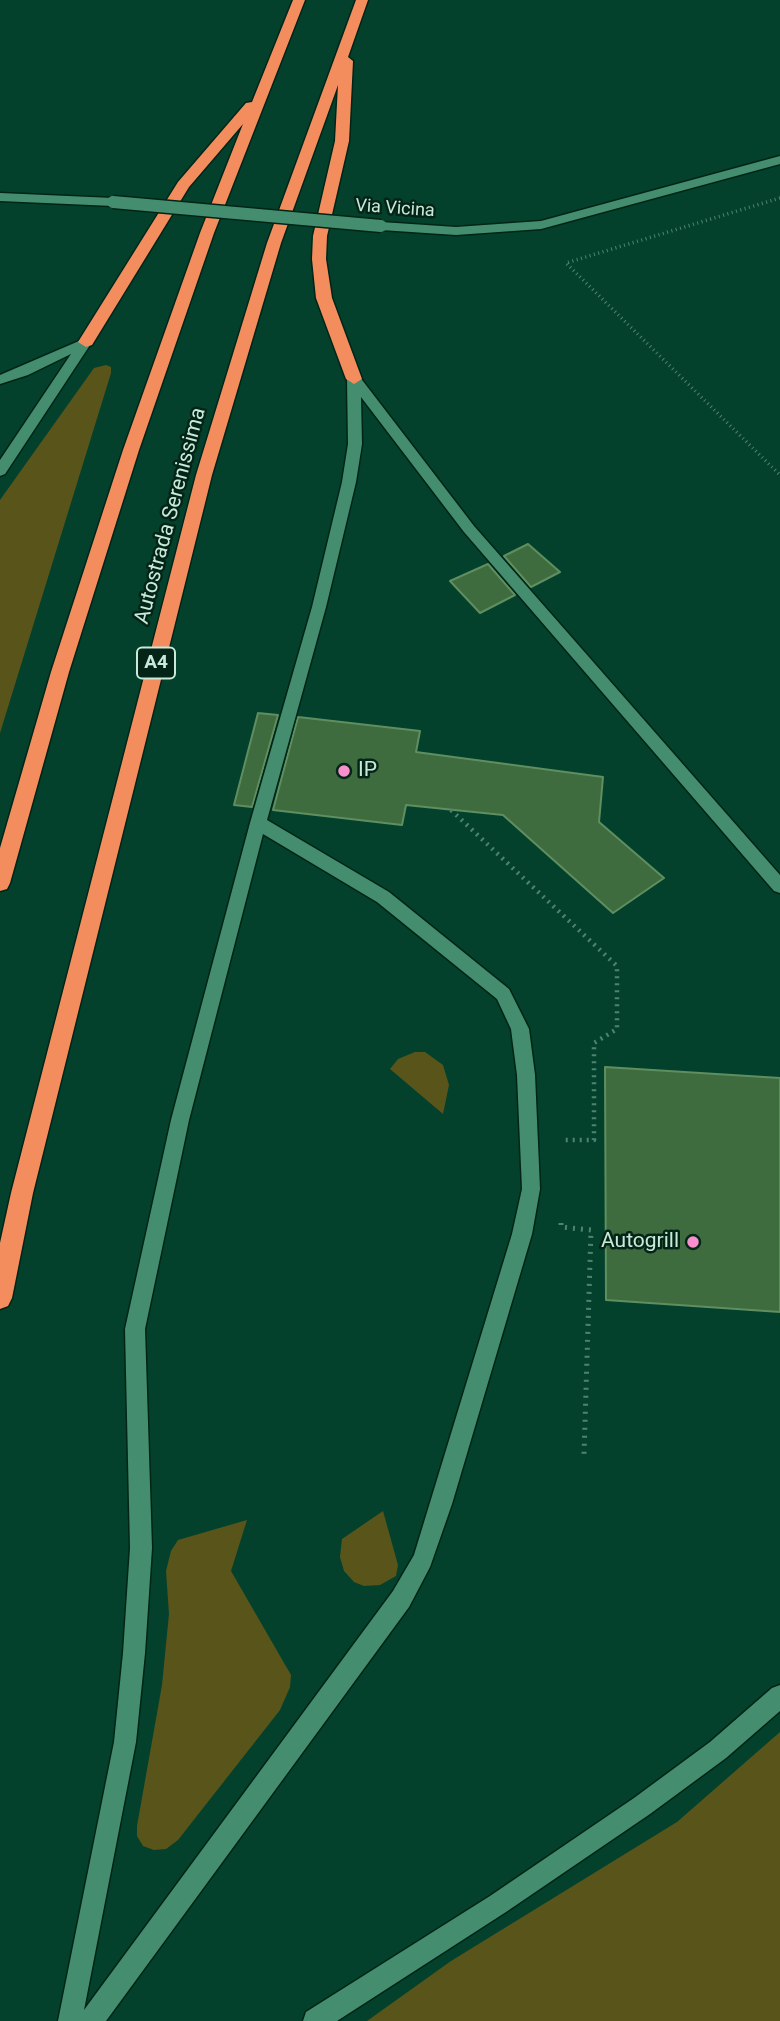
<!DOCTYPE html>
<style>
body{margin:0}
canvas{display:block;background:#03412d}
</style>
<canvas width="780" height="2021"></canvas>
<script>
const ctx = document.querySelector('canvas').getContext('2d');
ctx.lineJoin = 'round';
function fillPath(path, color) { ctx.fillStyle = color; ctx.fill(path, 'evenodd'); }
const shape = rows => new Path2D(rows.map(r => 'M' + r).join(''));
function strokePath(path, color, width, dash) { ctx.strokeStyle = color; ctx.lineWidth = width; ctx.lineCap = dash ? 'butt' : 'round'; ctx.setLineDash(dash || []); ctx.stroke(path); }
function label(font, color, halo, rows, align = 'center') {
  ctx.font = font + ' Roboto,sans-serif'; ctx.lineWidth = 5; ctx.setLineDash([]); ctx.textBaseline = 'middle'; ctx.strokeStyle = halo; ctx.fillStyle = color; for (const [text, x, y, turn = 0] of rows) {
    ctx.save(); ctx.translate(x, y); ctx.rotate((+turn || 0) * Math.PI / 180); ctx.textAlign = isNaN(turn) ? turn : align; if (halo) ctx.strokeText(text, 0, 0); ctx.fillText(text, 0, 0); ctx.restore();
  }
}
const green = shape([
 [106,365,111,367,111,373,0,733,0,500,94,368],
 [415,1052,425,1052,443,1065,449,1085,443,1114,390,1069,398,1059],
 [383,1511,398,1565,396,1576,380,1585,364,1586,354,1582,344,1571,340,1557,342,1539],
 [247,1520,231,1571,291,1675,290,1687,280,1710,178,1840,166,1849,154,1850,143,1846,137,1836,137,1826,162,1685,169,1614,166,1571,171,1551,178,1540],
 [780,1732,780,2021,367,2021,451,1961,677,1822]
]);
const building = shape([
 [528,544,560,572,531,587,504,556,528,544],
 [488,564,515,595,480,613,450,581,488,564],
 [258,713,278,715,252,807,234,805,258,713],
 [298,717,420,731,416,752,603,777,599,822,664,878,613,913,503,815,406,805,402,825,273,810,298,717],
 [605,1067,780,1078,780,1312,606,1300,605,1067]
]);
const pathFar2 = shape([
 [780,198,566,263,780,475]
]);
const pathFar1 = shape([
 [451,810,617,966,617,1029,594,1043,594,1140,563,1140]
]);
const path = shape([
 [561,1223,561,1227,591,1230,584,1455]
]);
const lane = shape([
 [86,338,92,342,5,474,0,476,0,460,71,354,28,375,0,384,0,375,86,338],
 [354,375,359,376,474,526,780,875,780,893,774,891,464,532,361,397,362,444,356,482,326,607,267,820,389,892,509,989,529,1029,535,1075,540,1189,532,1234,452,1504,430,1567,409,1607,106,2021,58,2021,114,1742,123,1653,130,1548,125,1329,171,1120,250,823,312,607,342,482,348,444,347,379,354,375],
 [263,834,377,902,497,999,511,1029,517,1075,522,1189,512,1234,414,1555,393,1591,84,2010,136,1742,145,1653,152,1548,145,1329,189,1120,263,834],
 [780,1685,780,1711,726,1758,650,1814,506,1912,337,2021,303,2021,306,2012,490,1896,634,1798,710,1742,772,1688,780,1685]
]);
const street = shape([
 [780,156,780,164,541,229,456,235,381,230,375,226,381,222,456,227,541,221,780,156],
 [0,193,113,198,119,202,113,206,0,201,0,193]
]);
const highway = shape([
 [293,0,305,0,214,233,139,450,69,672,10,883,7,889,0,891,0,848,51,672,123,450,200,233,243,124,189,187,92,345,86,347,78,342,178,182,246,103,252,102,293,0],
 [356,0,368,0,348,57,353,61,349,141,327,236,326,259,332,298,362,379,354,384,346,379,316,298,312,259,313,236,335,141,338,85,281,243,212,475,33,1193,12,1298,8,1306,0,1309,0,1243,11,1193,196,475,267,243,356,0]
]);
const streetBridge = shape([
 [113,202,381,226]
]);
const markers = [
 [344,771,7,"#f790cd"],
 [693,1242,7,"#f790cd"]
];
const farStreetnames = [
 ["Via Vicina",395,209,4]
];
const shields = [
 [156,663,38]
];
const shieldNames = [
 ["A4",156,663]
];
const streetNames = [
 ["Autostrada Serenissima",171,516,-75]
];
const poiNames = [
 ["IP",358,771],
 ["Autogrill",679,1242,"right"]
];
fillPath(green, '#595419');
fillPath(building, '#3e6c3f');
strokePath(building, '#5f8e5f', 2);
strokePath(lane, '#002517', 3);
strokePath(street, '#002517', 3);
strokePath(highway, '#002517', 3);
strokePath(pathFar2, '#4f8370', 3.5, [1, 3.5]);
strokePath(pathFar1, '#4f8370', 4.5, [2, 5]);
strokePath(path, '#4f8370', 5, [2, 6]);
fillPath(lane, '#458d6f');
fillPath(street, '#458d6f');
fillPath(highway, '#f48d5e');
strokePath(streetBridge, '#002517', 15, []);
strokePath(streetBridge, '#458d6f', 12);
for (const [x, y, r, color] of markers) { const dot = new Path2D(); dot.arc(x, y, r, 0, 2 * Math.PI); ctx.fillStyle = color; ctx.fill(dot); strokePath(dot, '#052418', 2.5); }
label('18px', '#c7ead9', '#052418', farStreetnames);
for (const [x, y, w] of shields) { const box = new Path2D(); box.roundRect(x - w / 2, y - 15.5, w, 31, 5); ctx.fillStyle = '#052418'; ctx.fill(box); strokePath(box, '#c7ead9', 2); }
label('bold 19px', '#c7ead9', null, shieldNames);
label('21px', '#c7ead9', '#052418', streetNames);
label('21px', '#c7ead9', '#052418', poiNames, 'left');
</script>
